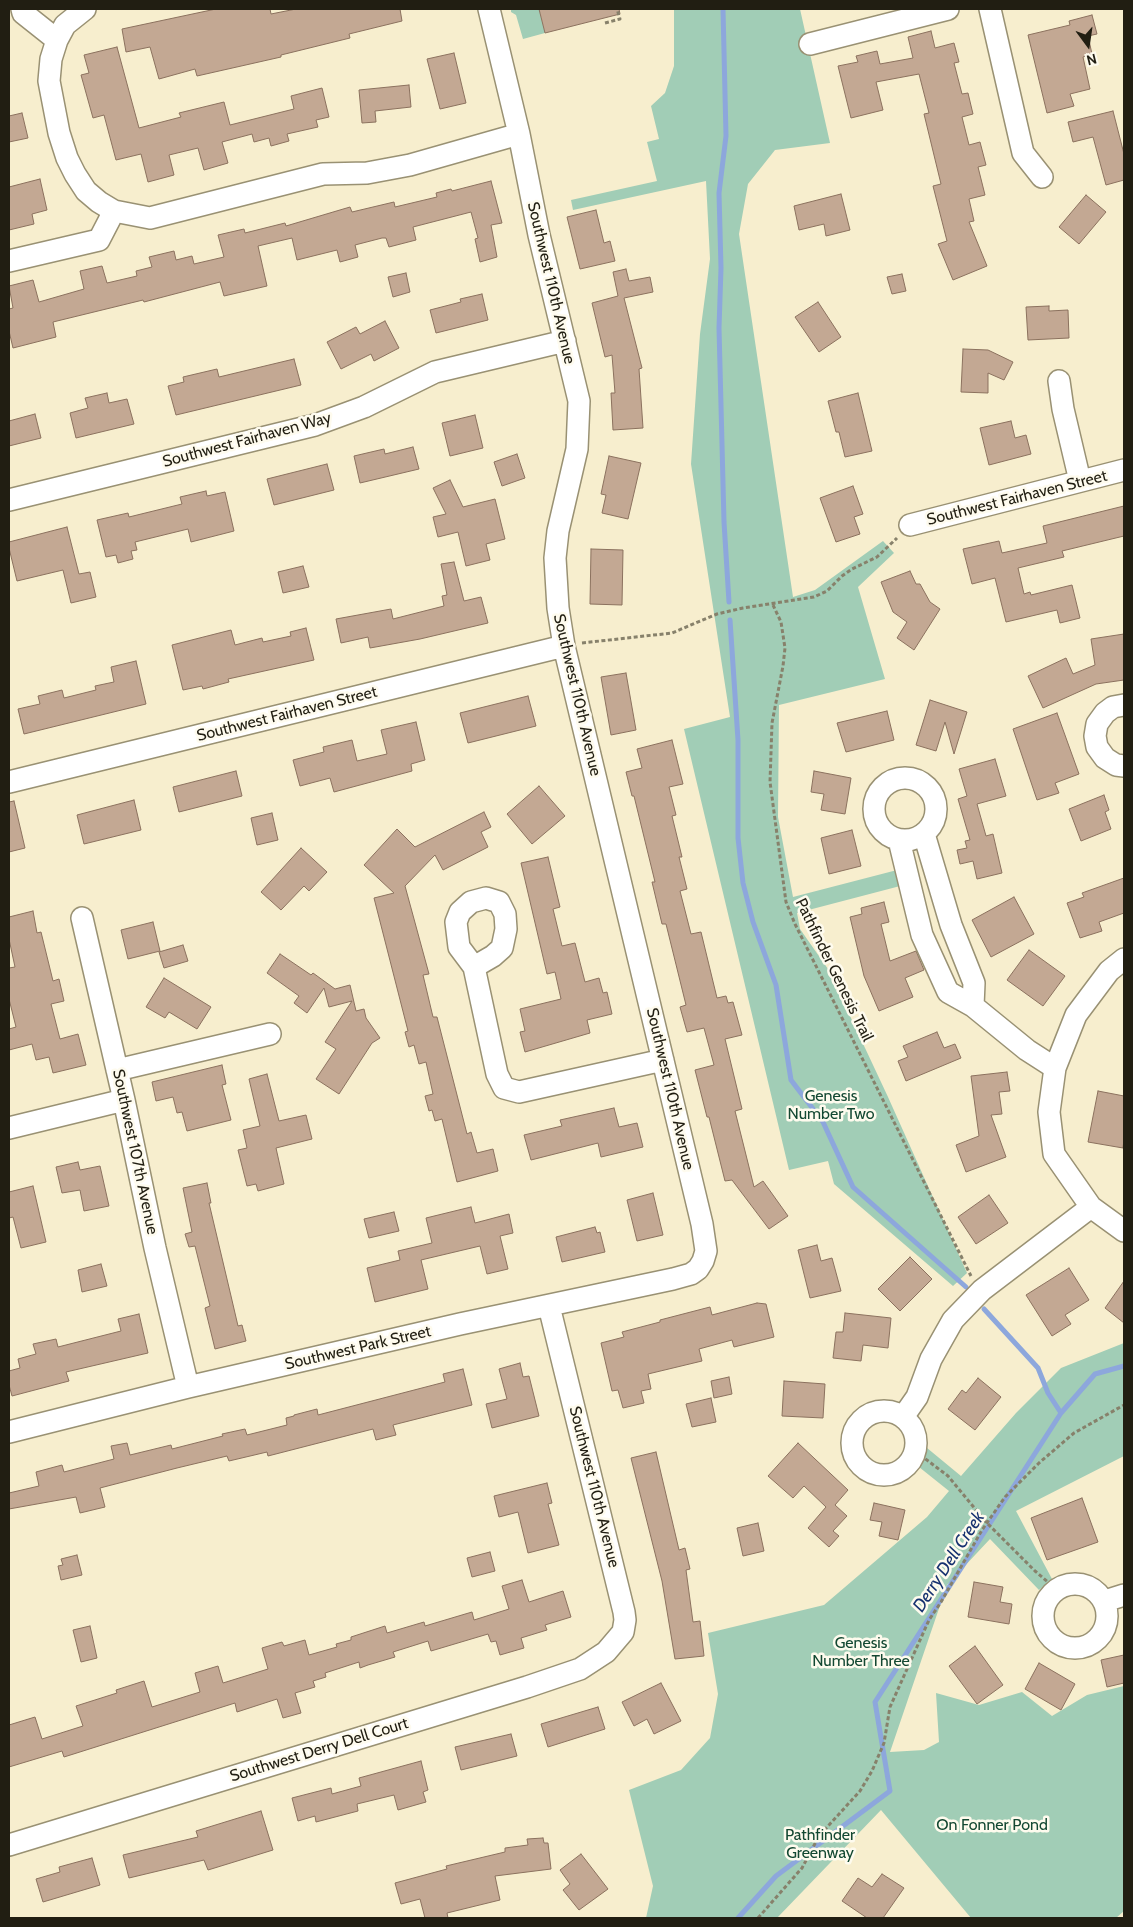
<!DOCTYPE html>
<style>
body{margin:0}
#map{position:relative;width:1133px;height:1927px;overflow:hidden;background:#f7eece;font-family:Cabin,sans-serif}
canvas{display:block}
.frame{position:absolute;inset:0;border:10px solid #211e12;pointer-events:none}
.north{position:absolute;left:1063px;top:20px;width:50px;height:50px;-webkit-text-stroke:4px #fefbee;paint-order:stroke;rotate:166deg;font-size:14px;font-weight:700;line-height:20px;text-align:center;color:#211e12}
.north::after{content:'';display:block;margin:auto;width:18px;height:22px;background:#211e12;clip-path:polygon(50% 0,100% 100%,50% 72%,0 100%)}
</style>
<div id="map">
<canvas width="1133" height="1927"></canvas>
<div class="frame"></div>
<div class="north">N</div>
</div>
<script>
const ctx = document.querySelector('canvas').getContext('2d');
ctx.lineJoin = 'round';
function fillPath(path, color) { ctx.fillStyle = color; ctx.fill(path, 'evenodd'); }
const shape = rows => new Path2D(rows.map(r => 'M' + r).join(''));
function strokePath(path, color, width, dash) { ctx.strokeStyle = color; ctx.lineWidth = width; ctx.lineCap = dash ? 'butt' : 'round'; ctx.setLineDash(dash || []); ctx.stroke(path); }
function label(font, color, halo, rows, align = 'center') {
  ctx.font = font + ' Cabin,sans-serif'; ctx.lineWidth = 5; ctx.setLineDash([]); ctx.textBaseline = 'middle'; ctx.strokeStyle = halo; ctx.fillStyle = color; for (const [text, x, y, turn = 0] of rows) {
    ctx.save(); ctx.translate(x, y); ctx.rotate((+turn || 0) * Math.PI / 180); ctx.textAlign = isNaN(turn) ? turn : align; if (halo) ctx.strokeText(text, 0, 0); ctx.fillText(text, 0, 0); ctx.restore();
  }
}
const green = shape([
 [511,9,539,9,545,33,523,39,516,15,511,12],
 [679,9,800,9,830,143,775,150,748,184,739,234,793,597,815,590,883,541,894,553,858,587,885,679,779,705,778,817,793,897,901,869,904,885,797,913,800,929,828,969,888,1097,967,1273,953,1286,834,1184,828,1161,789,1170,684,729,730,717,691,464,700,334,710,259,706,181,573,210,571,200,657,181,647,142,659,139,651,106,665,93,674,66,674,10,679,10],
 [1124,1343,1124,1456,1016,1511,1052,1579,1039,1590,990,1539,947,1585,890,1752,924,1750,939,1742,936,1693,979,1705,1022,1692,1052,1716,1087,1695,1124,1686,1124,1911,1116,1918,971,1918,881,1810,777,1918,646,1918,653,1886,629,1790,681,1770,710,1738,718,1694,708,1633,824,1605,927,1517,949,1491,914,1463,921,1443,961,1476,1016,1413,1061,1368]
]);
const stream = shape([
 [723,9,726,136,719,193,721,268,719,328,724,522,729,602],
 [730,620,738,740,738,838,743,883,753,922,776,985,791,1080,823,1122,853,1187,966,1287],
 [984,1309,1038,1368,1048,1393,1061,1413],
 [738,1918,776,1876,890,1791,875,1702,1061,1413,1095,1374,1124,1366]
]);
const building = shape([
 [216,9,270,9,271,14,296,9,400,9,402,21,349,34,350,38,281,55,281,57,197,76,195,69,159,79,150,47,126,52,122,29,216,9],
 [539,9,619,9,620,14,545,33,539,9],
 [1092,15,1097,34,1088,36,1092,54,1083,57,1090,89,1070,94,1074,106,1047,113,1028,35,1070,25,1069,21,1092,15],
 [931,31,935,48,954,43,959,62,954,63,962,94,968,93,973,114,962,117,969,145,980,142,986,165,978,167,985,195,969,199,974,221,969,222,987,266,953,280,938,244,947,241,933,186,941,184,924,114,929,113,919,74,876,82,883,110,851,118,838,66,858,62,856,56,877,51,880,64,913,58,908,37,931,31],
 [117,47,139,128,181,117,179,113,224,102,230,125,294,109,291,96,322,88,329,117,316,120,318,127,287,134,289,141,271,146,269,138,254,142,252,134,222,142,228,163,204,170,198,148,169,155,174,175,148,182,141,154,116,160,104,115,93,118,81,75,89,73,84,55,117,47],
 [454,53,466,103,440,109,427,59,454,53],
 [409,85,411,107,375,111,376,122,362,123,359,90,409,85],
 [1113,111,1124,154,1124,180,1106,185,1093,137,1073,142,1068,122,1113,111],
 [22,113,28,138,9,142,9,116,22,113],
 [40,179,47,210,32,214,34,224,9,230,9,187,40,179],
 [491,181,502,223,491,225,497,257,480,262,475,239,478,238,471,212,413,227,416,240,389,247,386,238,382,238,355,245,358,257,340,262,337,250,297,260,292,238,258,246,267,286,224,296,220,282,144,302,143,300,53,322,56,337,13,348,9,331,9,309,13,308,9,286,33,280,39,302,84,289,80,271,102,266,107,283,137,276,136,271,152,267,149,257,174,251,176,260,192,256,194,264,224,257,218,235,244,229,245,233,285,223,286,226,350,207,352,212,394,202,395,207,437,197,436,193,451,189,452,191,491,181],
 [841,194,850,230,826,236,824,224,799,230,794,206,841,194],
 [1086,195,1106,212,1079,244,1059,227,1086,195],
 [596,210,604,243,610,241,615,261,580,269,567,217,596,210],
 [626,269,629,281,650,277,653,292,624,298,642,368,639,369,643,428,613,430,611,393,615,393,612,355,605,357,592,303,618,296,613,272,626,269],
 [406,273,410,292,393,297,388,277,406,273],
 [902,274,906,291,892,294,887,277,902,274],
 [482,294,488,320,436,333,430,310,461,302,460,299,482,294],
 [818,302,841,337,819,352,795,317,818,302],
 [1049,306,1049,311,1068,310,1069,338,1028,340,1026,307,1049,306],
 [385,321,399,348,374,361,371,354,341,369,327,342,356,327,360,334,385,321],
 [963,349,988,350,1013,362,1004,380,988,373,988,393,961,392,963,349],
 [294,359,301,385,176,415,168,386,184,382,183,377,217,369,219,377,294,359],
 [107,393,109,403,127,399,134,424,76,438,70,413,88,408,85,398,107,393],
 [858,393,872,451,845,457,839,432,836,432,828,401,858,393],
 [35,414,41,438,9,446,9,421,35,414],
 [475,415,483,448,450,456,442,423,475,415],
 [1011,421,1015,438,1026,435,1031,454,989,465,980,428,1011,421],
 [413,447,419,469,360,483,354,456,384,449,385,454,413,447],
 [517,454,525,478,502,486,494,462,517,454],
 [609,456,641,463,628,519,602,513,606,495,601,494,609,456],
 [327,464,334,490,274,505,267,479,327,464],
 [450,480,463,507,495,499,505,539,486,544,490,560,466,566,458,532,438,537,433,517,446,514,433,488,450,480],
 [853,486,863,514,854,517,860,534,836,542,820,498,853,486],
 [206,491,207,496,225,492,234,531,191,542,188,529,135,542,137,550,131,551,133,559,118,563,116,555,106,557,97,520,128,513,129,517,182,504,180,497,206,491],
 [1124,506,1124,536,1062,551,1064,557,1018,568,1024,594,1030,592,1031,595,1072,585,1080,618,1060,623,1057,610,1006,622,995,578,972,584,963,549,999,541,1002,553,1047,543,1043,526,1124,506],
 [67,527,79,574,90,572,96,597,71,603,63,570,17,581,9,548,9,542,67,527],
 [591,549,623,550,622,605,590,604,591,549],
 [454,562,464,601,481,597,488,623,420,639,370,648,368,637,341,643,336,619,391,609,393,619,444,606,442,596,447,595,441,564,454,562],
 [303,566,309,587,283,593,278,572,303,566],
 [910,571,916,584,920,584,930,602,940,609,914,650,897,638,907,622,893,612,881,582,910,571],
 [306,628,314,660,228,679,229,682,203,689,202,686,183,690,172,645,231,630,235,645,262,638,263,642,291,636,290,632,306,628],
 [1124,634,1124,680,1096,684,1043,708,1028,676,1066,658,1073,674,1095,665,1091,639,1124,634],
 [136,661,146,704,24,734,18,709,40,704,38,696,62,690,64,698,96,690,95,686,114,682,111,667,136,661],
 [626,673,636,730,611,735,601,677,626,673],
 [528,696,536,726,468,743,460,713,528,696],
 [930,700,967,712,954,754,945,722,936,751,916,745,930,700],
 [887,711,894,740,846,752,837,723,887,711],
 [1057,713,1079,774,1055,783,1059,793,1037,800,1013,729,1057,713],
 [416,722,425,760,411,764,412,771,334,792,330,778,300,786,293,760,324,752,323,747,352,740,357,761,387,754,381,730,416,722],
 [672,740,683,784,669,787,676,815,672,816,682,857,679,857,687,889,680,891,691,934,701,932,717,998,726,996,728,1003,733,1002,742,1035,725,1039,742,1109,735,1111,754,1187,763,1181,788,1216,769,1229,732,1180,725,1181,709,1117,707,1117,695,1070,714,1065,704,1028,687,1032,680,1007,686,1005,666,924,662,924,652,882,655,882,634,796,632,796,626,772,642,768,637,749,672,740],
 [995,759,1006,796,977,804,986,836,993,834,1002,873,977,879,973,861,960,864,957,850,967,848,965,841,970,840,958,799,967,796,959,769,995,759],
 [236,771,242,796,179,812,173,787,236,771],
 [814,771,851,778,845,814,821,810,824,794,811,792,814,771],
 [539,786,565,816,532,844,507,814,539,786],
 [1104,795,1109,810,1105,812,1111,829,1081,841,1069,809,1104,795],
 [134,800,141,830,84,844,77,815,134,800],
 [14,801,25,848,9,852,9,802,14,801],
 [484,812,491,827,481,832,488,847,443,870,435,855,405,886,429,974,423,975,433,1017,437,1017,467,1134,471,1132,477,1153,493,1149,498,1171,457,1182,442,1119,435,1121,432,1110,429,1111,425,1096,433,1094,426,1062,419,1064,414,1045,409,1047,405,1032,408,1031,374,898,394,893,364,865,397,829,415,847,484,812],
 [272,813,278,840,257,845,251,818,272,813],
 [852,830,861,866,829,874,821,838,852,830],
 [301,848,327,872,309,891,304,886,281,910,261,892,301,848],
 [548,857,560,907,553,909,562,946,575,943,585,982,599,978,603,993,607,992,612,1014,587,1020,590,1033,525,1052,520,1032,525,1031,520,1009,561,999,555,972,547,974,521,863,548,857],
 [1124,878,1124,913,1099,922,1102,931,1080,938,1067,903,1084,897,1082,893,1124,878],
 [1014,897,1034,934,991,957,972,920,1014,897],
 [884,902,889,922,881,924,890,961,916,951,924,970,905,978,913,997,879,1011,864,976,850,917,862,914,861,908,884,902],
 [33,911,37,933,41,932,53,981,59,979,64,1001,51,1004,60,1039,78,1034,86,1065,53,1073,49,1057,36,1060,32,1044,9,1050,9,1029,16,1027,9,999,9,968,15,967,9,939,9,917,33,911],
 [153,922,160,951,128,959,121,930,153,922],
 [183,945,188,961,164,968,159,952,183,945],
 [1029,950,1065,976,1043,1006,1007,980,1029,950],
 [280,954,311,975,313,973,335,989,350,985,356,1011,364,1009,366,1018,380,1038,372,1043,339,1094,316,1079,336,1049,325,1042,352,1001,329,1007,324,988,307,1013,294,1003,299,996,267,973,280,954],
 [164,978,211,1007,197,1029,169,1012,165,1018,146,1007,164,978],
 [937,1032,944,1048,955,1044,961,1058,906,1081,898,1061,908,1057,903,1046,937,1032],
 [222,1065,226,1084,222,1085,231,1120,187,1131,182,1112,177,1113,173,1097,156,1101,152,1082,222,1065],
 [1007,1072,1010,1091,999,1092,1002,1114,991,1115,1006,1157,966,1172,956,1145,979,1136,971,1076,1007,1072],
 [267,1074,279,1121,306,1115,312,1139,276,1148,284,1184,258,1191,256,1184,247,1186,238,1150,247,1148,243,1130,260,1126,249,1079,267,1074],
 [1098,1091,1124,1096,1124,1140,1123,1148,1088,1142,1098,1091],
 [614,1108,619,1127,637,1123,643,1147,601,1157,598,1143,531,1160,524,1135,562,1126,560,1120,614,1108],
 [78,1162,80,1170,100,1166,109,1206,84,1211,80,1190,62,1193,56,1167,78,1162],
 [207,1183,211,1203,209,1203,231,1296,238,1326,242,1325,246,1341,215,1349,205,1308,210,1306,195,1246,189,1247,185,1234,192,1232,183,1188,207,1183],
 [33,1186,46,1242,21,1248,13,1217,9,1218,9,1192,33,1186],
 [653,1193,663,1235,637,1241,627,1200,653,1193],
 [989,1195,1008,1223,976,1244,958,1217,989,1195],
 [471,1207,475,1223,509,1214,513,1233,500,1236,508,1269,487,1274,480,1246,421,1260,428,1289,375,1302,367,1268,400,1260,398,1251,432,1243,426,1218,471,1207],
 [394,1212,399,1231,369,1238,364,1219,394,1212],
 [595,1227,597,1233,600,1232,605,1252,562,1262,556,1237,595,1227],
 [817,1245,821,1261,832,1258,841,1291,810,1298,798,1250,817,1245],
 [910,1257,932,1279,900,1311,878,1289,910,1257],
 [101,1264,107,1286,82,1292,78,1270,101,1264],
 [1069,1268,1089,1300,1065,1315,1071,1324,1052,1336,1026,1295,1069,1268],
 [1124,1281,1124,1323,1105,1308,1124,1281],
 [757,1303,766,1304,774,1337,734,1347,732,1340,699,1349,702,1361,648,1374,651,1389,641,1391,644,1403,623,1408,618,1390,612,1391,601,1343,624,1337,622,1332,660,1322,660,1320,710,1307,712,1315,757,1303],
 [845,1313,891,1318,888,1348,863,1345,861,1361,833,1358,836,1332,843,1332,845,1313],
 [139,1314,148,1353,66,1372,69,1381,12,1396,9,1385,9,1371,20,1368,18,1359,36,1354,33,1344,56,1339,58,1347,121,1331,118,1319,139,1314],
 [520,1363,523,1377,529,1376,539,1416,492,1428,486,1404,507,1399,499,1369,520,1363],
 [463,1369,472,1405,393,1425,396,1435,376,1440,373,1429,268,1456,267,1452,229,1461,227,1456,177,1468,100,1488,105,1507,80,1513,76,1497,9,1509,9,1493,39,1486,36,1472,62,1465,64,1472,114,1459,111,1446,127,1443,130,1455,171,1445,172,1449,223,1436,222,1434,245,1429,247,1435,287,1425,286,1418,294,1416,294,1415,317,1409,318,1415,445,1382,443,1374,463,1369],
 [729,1377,732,1394,714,1398,711,1381,729,1377],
 [978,1378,1001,1397,975,1430,948,1409,962,1390,966,1393,978,1378],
 [784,1381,825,1384,823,1418,782,1416,784,1381],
 [711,1398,716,1422,692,1427,686,1404,711,1398],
 [798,1443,848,1490,835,1505,847,1516,833,1531,839,1536,829,1547,808,1528,826,1507,804,1486,793,1498,768,1476,798,1443],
 [656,1452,679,1550,685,1548,690,1569,686,1570,693,1622,700,1621,704,1656,675,1659,662,1581,631,1458,656,1452],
 [547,1483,552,1503,548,1504,559,1545,528,1553,518,1512,499,1517,494,1496,547,1483],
 [1082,1498,1098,1542,1047,1560,1031,1518,1082,1498],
 [874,1503,905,1510,898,1540,879,1536,882,1522,870,1520,874,1503],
 [758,1523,764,1551,743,1556,737,1528,758,1523],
 [490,1552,495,1571,472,1577,467,1558,490,1552],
 [77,1555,82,1575,61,1580,58,1566,63,1565,61,1559,77,1555],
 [522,1580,529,1602,563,1591,571,1617,545,1625,547,1630,521,1638,524,1648,500,1655,496,1641,491,1642,488,1634,431,1651,428,1641,393,1652,395,1657,368,1665,360,1668,359,1662,325,1673,326,1677,313,1681,315,1687,295,1693,301,1713,283,1718,277,1699,237,1712,235,1703,64,1757,62,1751,9,1767,9,1725,35,1717,42,1739,83,1726,76,1706,117,1693,116,1690,144,1681,152,1707,200,1692,195,1673,218,1666,223,1683,268,1669,262,1648,282,1642,284,1646,305,1640,309,1655,337,1647,336,1644,351,1640,351,1637,385,1626,387,1633,424,1622,425,1626,472,1612,474,1620,509,1609,502,1586,522,1580],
 [974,1582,1003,1587,1000,1602,1012,1604,1009,1624,968,1617,974,1582],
 [90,1626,97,1658,81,1662,73,1630,90,1626],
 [975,1646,1003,1685,977,1704,949,1666,975,1646],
 [1124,1655,1124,1683,1107,1687,1101,1660,1124,1655],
 [1039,1663,1075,1684,1061,1710,1025,1689,1039,1663],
 [661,1683,681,1721,654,1734,647,1719,634,1726,622,1702,661,1683],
 [598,1707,605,1729,548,1747,541,1724,598,1707],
 [511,1734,517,1756,461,1770,455,1747,511,1734],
 [421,1761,428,1790,423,1792,426,1802,398,1810,394,1795,357,1804,358,1811,316,1822,315,1816,298,1821,292,1798,331,1788,332,1794,361,1786,359,1778,421,1761],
 [261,1811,273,1850,208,1870,204,1860,129,1878,123,1855,198,1837,196,1831,261,1811],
 [543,1838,544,1843,548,1843,551,1869,495,1876,500,1900,447,1913,448,1918,425,1918,420,1899,401,1904,395,1883,447,1869,446,1866,505,1852,505,1848,528,1845,527,1839,543,1838],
 [581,1854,608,1889,579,1910,563,1890,570,1884,560,1870,581,1854],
 [92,1858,100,1885,43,1902,36,1879,60,1872,59,1867,92,1858],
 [882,1874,904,1888,883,1918,867,1918,842,1901,858,1878,872,1887,882,1874]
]);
const path = shape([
 [605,23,620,19,617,9],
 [773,605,781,622,785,648,783,666,772,723,770,782,786,902,795,924,971,1276],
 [582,643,672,633,717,614,743,608,814,597,827,591,842,576,852,569,877,557,897,538],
 [915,1451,948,1476,986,1522,1035,1571,1056,1589],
 [758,1918,802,1868,819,1836,860,1791,872,1771,884,1743,890,1707,929,1620,941,1602,982,1530,1005,1497,1039,1463,1074,1433,1124,1405]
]);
const minor = shape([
 [22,9,23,13,57,40],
 [85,9,65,25,57,40,51,59,49,81,59,133,67,158,75,174,86,191,99,202,114,211,150,218,323,174,367,173,410,165,519,134],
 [990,9,1023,153,1042,177],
 [810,44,948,9],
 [9,261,99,240,114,211],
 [1059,381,1063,409,1080,481],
 [9,500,315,425,364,407,435,372,565,341],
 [910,525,1124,470],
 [1124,705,1113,707,1105,713,1097,724,1095,736,1097,747,1105,758,1116,765,1124,766],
 '874 809a31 31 0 1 1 62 0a31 31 0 1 1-62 0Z',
 [9,782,564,646],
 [924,834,951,925,974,983,973,1006],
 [899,840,922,935,948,992,973,1006,1027,1050,1055,1068],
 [82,918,124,1100,155,1248,188,1387],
 [1124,959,1109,971,1076,1015,1055,1068,1049,1112,1054,1154,1091,1207,1124,1231],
 [474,967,459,947,456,922,460,912,471,902,486,898,499,902,505,914,506,929,502,948,493,956,474,967,497,1074,504,1088,519,1092,663,1060],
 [117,1070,270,1034],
 [9,1128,124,1100],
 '852 1443a32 32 0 1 1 64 0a32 32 0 1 1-64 0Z',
 [903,1417,917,1397,931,1359,953,1320,982,1290,1091,1207],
 [9,1432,188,1387,460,1324,673,1279,691,1274,698,1269,703,1261,706,1251,702,1224,564,646,558,608,555,558,558,531,577,449,579,401,539,235,519,134,489,9],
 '1043 1616a32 32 0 1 1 64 0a32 32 0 1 1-64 0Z',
 [1105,1601,1124,1595],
 [9,1845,527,1687,580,1669,606,1652,623,1632,625,1620,624,1612,549,1306]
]);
const streetNames = [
 ["Southwest 110th Avenue",551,283,77],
 ["Southwest Fairhaven Way",247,440,-15],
 ["Southwest Fairhaven Street",1017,498,-14],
 ["Southwest 110th Avenue",577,695,77],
 ["Southwest Fairhaven Street",287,714,-14],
 ["Pathfinder Genesis Trail",834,970,64],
 ["Southwest 110th Avenue",670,1089,77],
 ["Southwest 107th Avenue",135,1152,78],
 ["Southwest Park Street",358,1348,-13],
 ["Southwest 110th Avenue",594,1487,76],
 ["Southwest Derry Dell Court",319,1750,-17]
];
const parkNames = [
 ["Genesis",831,1096],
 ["Number Two",831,1114],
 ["Genesis",861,1643],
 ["Number Three",861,1661],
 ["On Fonner Pond",992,1825],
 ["Pathfinder",820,1835],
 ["Greenway",820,1853]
];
const waterNames = [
 ["Derry Dell Creek",949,1562,-57]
];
fillPath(green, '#a1cdb6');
strokePath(stream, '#8da7dc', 5);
fillPath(building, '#c3a893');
strokePath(building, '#8b715e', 1);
strokePath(minor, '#999173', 24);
strokePath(path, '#87816b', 3, [4, 2.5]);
strokePath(minor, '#fff', 21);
label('16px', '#211e12', '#fefbee', streetNames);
label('16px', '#134832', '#fefbee', parkNames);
label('italic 18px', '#173270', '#fefbee', waterNames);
</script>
